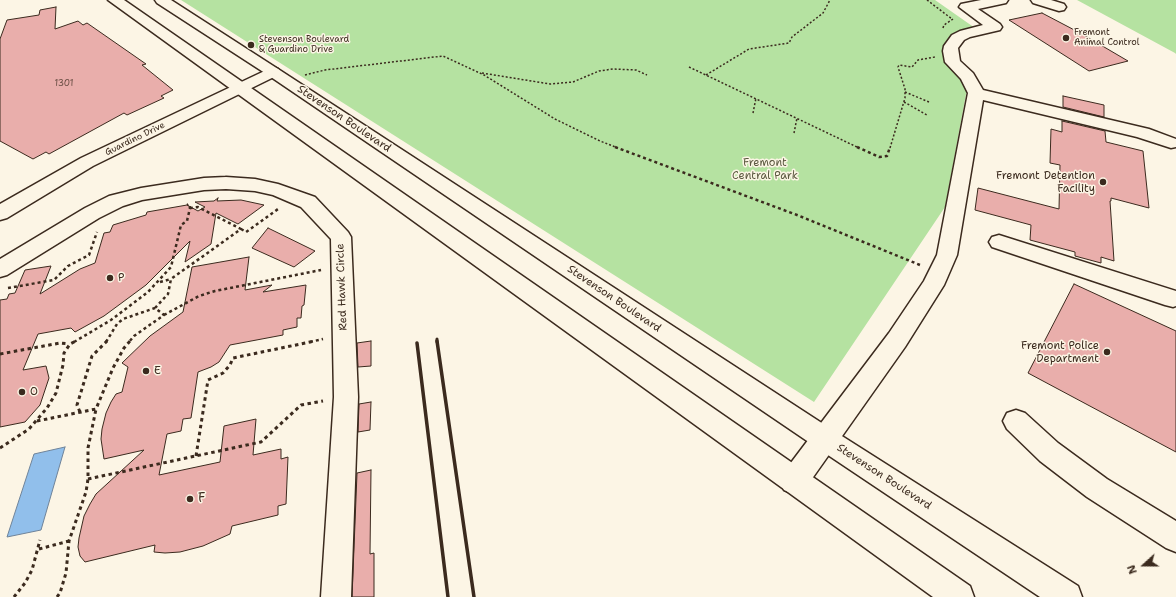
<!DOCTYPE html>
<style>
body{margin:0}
#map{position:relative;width:1176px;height:597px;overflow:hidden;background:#fcf5e5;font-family:"Shantell Sans",sans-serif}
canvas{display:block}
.north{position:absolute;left:1124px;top:545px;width:40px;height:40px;-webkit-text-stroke:3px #fcf5e5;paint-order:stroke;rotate:249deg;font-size:11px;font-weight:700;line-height:16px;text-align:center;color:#3b2a1e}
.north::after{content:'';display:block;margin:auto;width:14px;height:18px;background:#3b2a1e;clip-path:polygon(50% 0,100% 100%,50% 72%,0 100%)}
</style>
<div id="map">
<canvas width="1176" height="597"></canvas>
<div class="north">N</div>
</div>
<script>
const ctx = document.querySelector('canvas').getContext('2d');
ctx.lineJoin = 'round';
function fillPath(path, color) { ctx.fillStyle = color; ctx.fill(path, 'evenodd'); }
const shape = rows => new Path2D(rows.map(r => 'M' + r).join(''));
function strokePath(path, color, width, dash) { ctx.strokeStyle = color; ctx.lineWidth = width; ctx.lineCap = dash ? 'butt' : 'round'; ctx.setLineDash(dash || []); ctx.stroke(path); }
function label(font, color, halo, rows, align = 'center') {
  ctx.font = font + ' "Shantell Sans",sans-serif'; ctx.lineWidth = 3; ctx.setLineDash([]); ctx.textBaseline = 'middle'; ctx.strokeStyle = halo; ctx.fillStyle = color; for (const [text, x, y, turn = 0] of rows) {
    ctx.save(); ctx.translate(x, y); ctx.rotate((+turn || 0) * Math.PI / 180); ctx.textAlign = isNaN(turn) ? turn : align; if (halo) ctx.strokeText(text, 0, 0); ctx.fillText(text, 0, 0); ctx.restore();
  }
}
const green = shape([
 [181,0,935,0,975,28,964,30,946,41,944,46,944,58,952,69,960,77,967,89,945,207,814,402],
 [1077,0,1176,0,1176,54,1175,53]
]);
const water = shape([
 [65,447,41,530,7,537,34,454,65,447]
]);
const building = shape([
 [56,7,55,29,78,21,83,25,87,23,146,64,142,65,173,90,161,96,164,98,127,115,124,113,49,154,46,152,33,159,0,141,0,39,7,20,39,15,40,10,56,7],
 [1042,13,1082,34,1128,61,1089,71,1009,20,1042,13],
 [1063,96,1104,105,1104,117,1063,107,1063,96],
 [1062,121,1105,131,1106,142,1143,151,1149,208,1111,198,1111,201,1110,201,1114,261,1101,257,1101,263,1075,256,1075,252,1030,240,1031,225,975,210,978,188,1059,209,1060,165,1050,163,1051,129,1062,132,1062,121],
 [218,198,217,201,241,200,264,205,238,224,216,213,211,244,185,262,190,241,146,285,104,316,75,332,71,328,38,334,23,370,46,366,49,378,40,405,25,422,0,427,0,300,7,299,9,294,15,293,25,270,51,266,40,294,80,269,95,263,104,233,110,232,113,225,146,215,147,212,187,205,198,211,205,207,195,202,214,201,218,198],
 [268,228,315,251,294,267,252,248,268,228],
 [249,257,245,290,272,285,263,292,306,285,304,305,302,306,301,318,297,318,297,327,283,330,283,335,230,345,219,362,211,367,198,372,191,418,183,419,181,431,167,434,159,475,220,462,224,426,256,419,253,455,281,449,281,459,288,457,286,504,278,506,278,515,232,526,230,534,203,546,180,552,165,553,154,552,155,545,85,562,80,556,78,547,79,538,84,516,90,504,96,494,144,450,104,459,101,439,102,429,106,413,111,402,116,394,122,392,128,367,122,363,150,336,183,312,192,267,249,257],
 [1074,284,1176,331,1176,452,1028,373,1074,284],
 [371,341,371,366,358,367,357,343,371,341],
 [371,402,370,430,358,432,359,404,371,402],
 [371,470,370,554,374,553,374,597,352,597,357,473,371,470]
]);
const pathFar2 = shape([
 [927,0,952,19],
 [943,28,944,25,953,19],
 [689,67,859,148],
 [482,73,550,84,573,82,599,71,613,69,636,70,647,75],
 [305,75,325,70,443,56,484,75,555,119,600,141,618,148],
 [706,75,749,49,789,43,792,37,823,13,830,0],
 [905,92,929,102],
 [904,102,927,115],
 [753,113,756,98],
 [794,133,797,118],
 [890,148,905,98,905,89,898,67,899,65,912,67,918,60,935,57]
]);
const pathFar1 = shape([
 [615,147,797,215,920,265],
 [857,147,879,157,887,156,890,147],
 [241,229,246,232,278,209],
 [160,282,171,279],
 [8,288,54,280,68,266,89,255,97,232],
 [155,308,168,294,171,279,241,229,198,207,190,208],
 [164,315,199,296,215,291,321,270],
 [74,342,111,320,148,292,171,267,181,225,187,221,190,208,189,204,187,205],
 [106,342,117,324,123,319,155,308,164,315,134,336,129,342],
 [310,342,323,339]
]);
const path = shape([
 [0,354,60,343,69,344],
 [80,412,77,405,92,356,107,341],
 [37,421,96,409,113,368,124,348,130,341],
 [0,448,29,429,47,408,56,393,63,365,64,353,70,344,76,341],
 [196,456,208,380,223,373,230,365,233,358,315,341],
 [88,479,261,442,301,405,323,401],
 [39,549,69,541],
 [14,597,25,583,32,570,40,540],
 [57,597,60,593,66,573,69,541,86,492,88,479,88,448,96,409]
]);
const minor = shape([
 [981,0,1008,0,1006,3,978,9,1000,24,1002,27,1000,30,970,37,964,40,958,48,960,61,973,73,983,90,1149,129,1176,139,1176,147,1171,148,1137,137,983,100,957,255,944,285,905,347,804,490,794,494,784,490,780,481,784,472,889,333,924,281,937,255,968,93,961,79,945,62,943,51,944,46,952,35,960,31,983,25,959,7,961,4,981,0],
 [1031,0,1051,0,1064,4,1066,7,1064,10,1059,11,1033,3,1031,0],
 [273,67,278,69,281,72,278,75,93,166,7,218,0,220,0,204,81,158,273,67],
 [226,177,255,179,278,184,315,197,348,232,351,237,358,397,351,597,321,597,334,397,331,239,301,207,273,195,255,191,226,189,204,190,142,200,123,206,99,218,7,275,0,277,0,259,85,208,109,196,141,188,204,178,226,177],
 [999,235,1176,291,1176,306,1173,307,1165,305,992,247,989,242,992,237,999,235],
 [1016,410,1025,413,1058,443,1107,479,1176,521,1176,552,1166,548,1087,497,1040,461,1007,429,1003,421,1007,413,1016,410]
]);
const major = shape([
 [108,0,124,0,970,586,974,597,933,597,108,0],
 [155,0,171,0,278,69,834,431,1078,586,1082,597,1040,597,816,447,268,75,157,3,155,0]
]);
const railFar1 = shape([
 [437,339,437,342]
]);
const rail = shape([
 [437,341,474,597],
 [417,343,448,597]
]);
const markers = [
 [1066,38,4,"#3b2a1e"],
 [251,45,4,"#3b2a1e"],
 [1103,182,4,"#3b2a1e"],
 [110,278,4,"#3b2a1e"],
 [1107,352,4,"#3b2a1e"],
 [146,371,4,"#3b2a1e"],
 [22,392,4,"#3b2a1e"],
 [190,499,4,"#3b2a1e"]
];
const farPoinames = [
 ["Fremont",1074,33],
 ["Animal Control",1074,43],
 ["Stevenson Boulevard",259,40],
 ["& Guardino Drive",259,50]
];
const numberNames = [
 ["1301",64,84]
];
const farStreetnames = [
 ["Guardino Drive",135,139,-26]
];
const streetNames = [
 ["Stevenson Boulevard",344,119,34],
 ["Red Hawk Circle",342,287,-92],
 ["Stevenson Boulevard",614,299,34],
 ["Stevenson Boulevard",884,477,33]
];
const parkNames = [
 ["Fremont",765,163],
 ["Central Park",765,176]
];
const poiNames = [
 ["Fremont Detention",1095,176,"right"],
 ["Facility",1095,189,"right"],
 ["P",118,278],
 ["Fremont Police",1099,346,"right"],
 ["Department",1099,359,"right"],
 ["E",154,371],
 ["O",30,392]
];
const nearPoinames = [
 ["F",198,499]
];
fillPath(green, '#b5e2a1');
fillPath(water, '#91bfeb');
strokePath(water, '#6f8399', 1);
fillPath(building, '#e9aeab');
strokePath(building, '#3b2a1e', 1);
strokePath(minor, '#3b2a1e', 3);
strokePath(major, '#3b2a1e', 3);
strokePath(pathFar2, '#3b2a1e', 1.5, [2, 2]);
strokePath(pathFar1, '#3b2a1e', 2.5, [3, 3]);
strokePath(path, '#3b2a1e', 3, [3.5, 3.5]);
fillPath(minor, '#fcf5e5');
fillPath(major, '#fcf5e5');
strokePath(railFar1, '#3b2a1e', 3);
strokePath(rail, '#3b2a1e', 3.5);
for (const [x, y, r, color] of markers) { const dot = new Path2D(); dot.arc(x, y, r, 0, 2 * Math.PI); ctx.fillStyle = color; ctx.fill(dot); strokePath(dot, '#fcf5e5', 1.5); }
label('9px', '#3b2a1e', '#fcf5e5', farPoinames, 'left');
label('9px', '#664b41', null, numberNames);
label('9px', '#3b2a1e', '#fcf5e5', farStreetnames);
label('11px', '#3b2a1e', '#fcf5e5', streetNames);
label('11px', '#5a583f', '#fcf5e5', parkNames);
label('11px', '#3b2a1e', '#fcf5e5', poiNames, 'left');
label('13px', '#3b2a1e', '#fcf5e5', nearPoinames, 'left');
</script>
